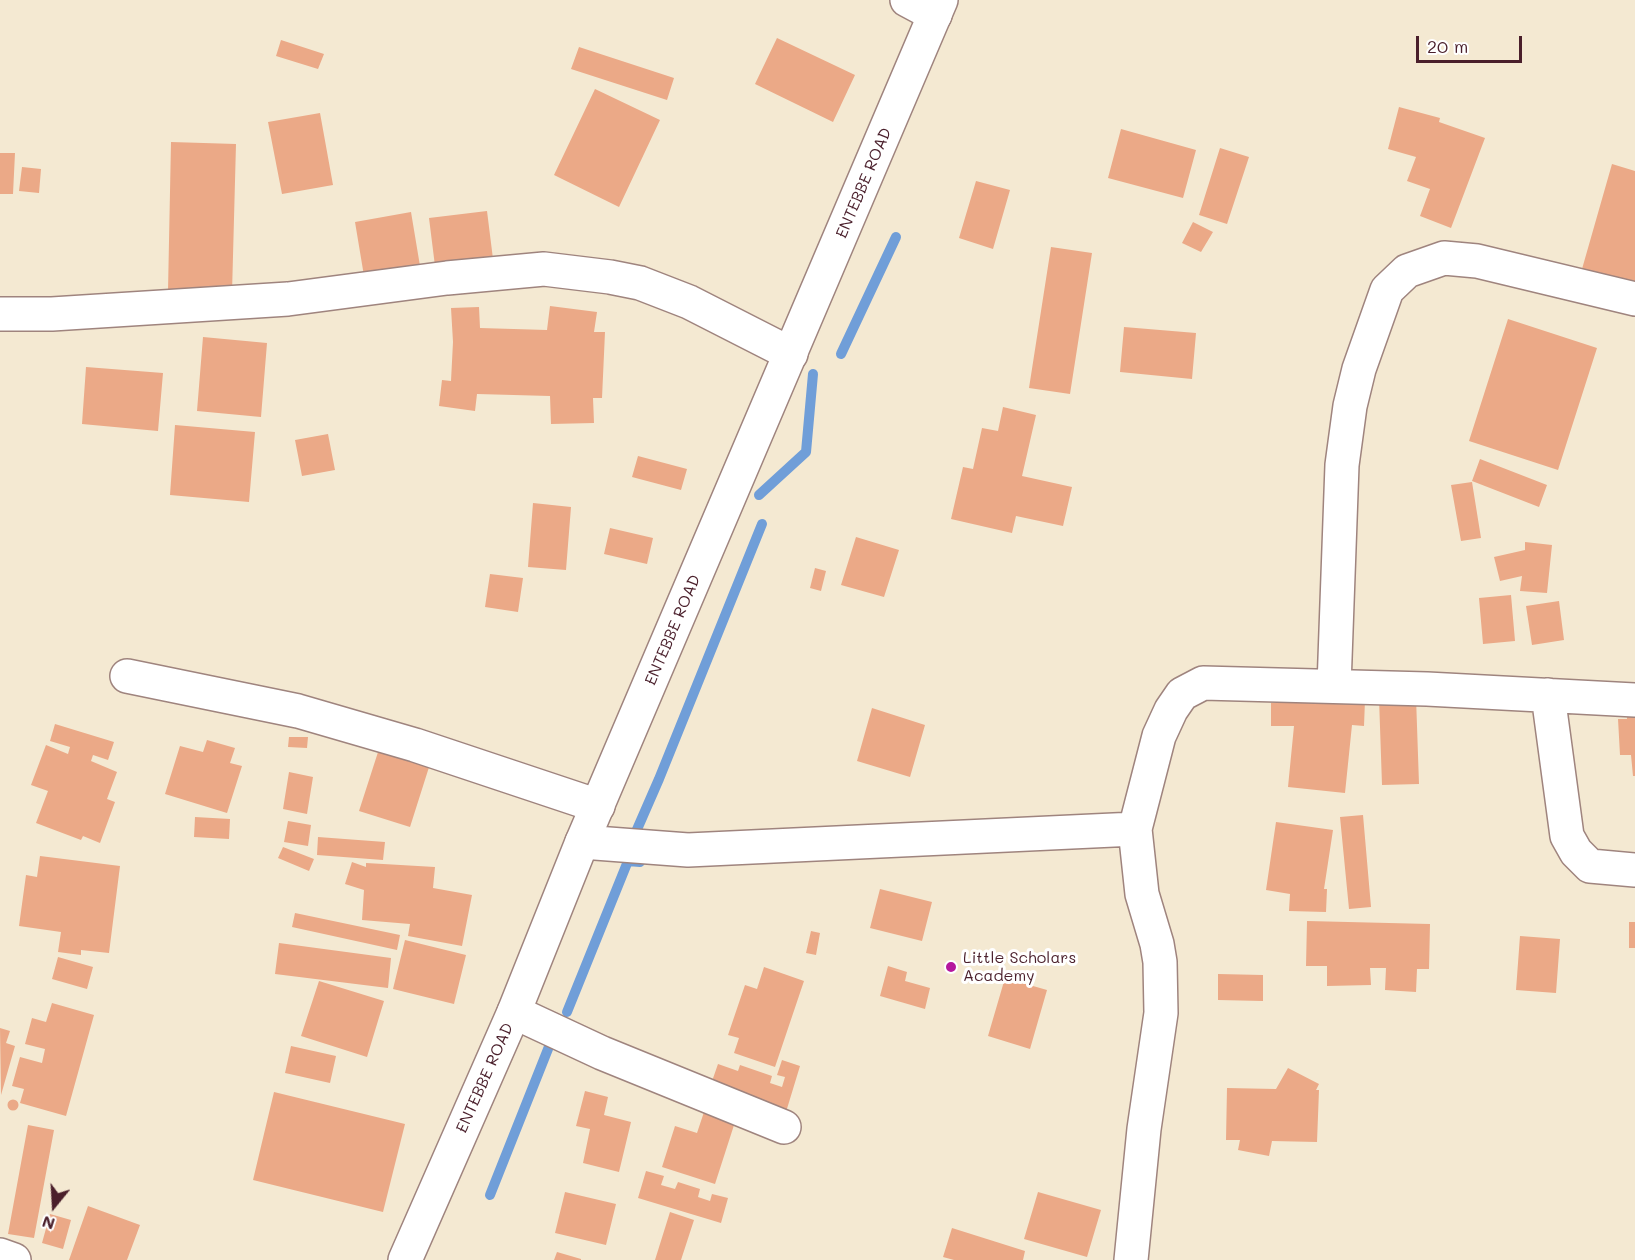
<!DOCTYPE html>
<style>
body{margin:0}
#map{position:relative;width:1635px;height:1260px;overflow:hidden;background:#f4e9d2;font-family:Mali,sans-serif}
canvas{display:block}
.north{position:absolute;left:24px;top:1176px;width:60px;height:60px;-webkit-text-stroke:4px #fff;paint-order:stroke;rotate:198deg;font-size:16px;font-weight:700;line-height:24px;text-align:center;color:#4a1f2b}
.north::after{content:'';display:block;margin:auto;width:21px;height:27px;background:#4a1f2b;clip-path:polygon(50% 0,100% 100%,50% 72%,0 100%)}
.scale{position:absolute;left:1416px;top:36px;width:106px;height:27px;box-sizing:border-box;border:3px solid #4a1f2b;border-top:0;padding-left:8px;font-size:18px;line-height:21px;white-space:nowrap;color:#4a1f2b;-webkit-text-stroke:4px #fff;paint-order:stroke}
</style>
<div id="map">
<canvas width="1635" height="1260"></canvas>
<div class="north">N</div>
<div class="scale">20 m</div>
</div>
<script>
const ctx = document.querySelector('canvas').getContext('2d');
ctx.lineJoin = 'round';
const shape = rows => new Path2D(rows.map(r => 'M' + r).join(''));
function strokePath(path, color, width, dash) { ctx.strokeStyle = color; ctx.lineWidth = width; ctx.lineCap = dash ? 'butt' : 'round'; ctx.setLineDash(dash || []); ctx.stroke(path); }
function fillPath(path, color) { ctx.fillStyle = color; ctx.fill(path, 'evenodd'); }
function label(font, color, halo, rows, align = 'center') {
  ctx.font = font + ' Mali,sans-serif'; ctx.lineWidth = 6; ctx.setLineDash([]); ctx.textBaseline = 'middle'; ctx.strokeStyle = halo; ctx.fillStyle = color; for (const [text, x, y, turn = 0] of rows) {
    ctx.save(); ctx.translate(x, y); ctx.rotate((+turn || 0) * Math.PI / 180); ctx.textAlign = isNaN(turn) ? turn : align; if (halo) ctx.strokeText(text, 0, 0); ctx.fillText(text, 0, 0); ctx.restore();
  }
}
const stream = shape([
 [841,354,896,237],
 [759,495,806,452,813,374],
 [641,835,635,834,659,779,762,524],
 [567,1012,628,861,640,862],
 [490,1195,550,1044]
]);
const building = shape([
 [777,38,855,75,833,122,755,84],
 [281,40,324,54,318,69,276,56],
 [579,47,674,78,667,100,571,69],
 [595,89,660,120,619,207,554,175],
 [1399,107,1440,118,1439,122,1485,138,1451,228,1420,216,1430,189,1407,181,1416,157,1388,149],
 [320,113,333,185,282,194,268,122],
 [1121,129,1196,150,1183,198,1108,178],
 [171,142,236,144,232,293,168,291],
 [1220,148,1249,157,1227,224,1199,215],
 [0,153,15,153,13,194,0,194],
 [1612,164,1635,171,1635,284,1582,269],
 [22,167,41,169,39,193,19,191],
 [976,181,1010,190,993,249,959,238],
 [487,211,493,259,435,266,429,218],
 [411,212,420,266,364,276,355,222],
 [1193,222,1213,232,1201,252,1182,243],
 [1051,247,1092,253,1070,394,1029,388],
 [550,306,597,312,594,332,605,332,602,398,593,398,594,423,551,424,550,396,477,394,475,411,439,406,442,380,451,381,453,342,451,308,479,307,480,328,547,330],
 [1508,319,1597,348,1558,470,1469,441],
 [1124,327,1196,333,1192,379,1120,372],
 [203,337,267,343,261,417,197,411],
 [86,367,163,373,158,431,82,424],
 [1003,407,1036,415,1022,476,1072,487,1063,526,1016,516,1012,533,951,519,963,467,973,469,982,428,998,431],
 [175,425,255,432,249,502,170,495],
 [328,434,335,470,302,476,295,440],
 [638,456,687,469,681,490,632,477],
 [1480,459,1547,485,1539,507,1472,481],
 [1472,482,1481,538,1461,541,1451,485],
 [533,503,571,507,566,570,528,567],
 [610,528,653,538,647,564,604,554],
 [856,537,899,550,884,597,841,585],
 [1525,542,1552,545,1547,593,1520,591,1522,576,1500,581,1494,557,1525,550],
 [815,568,826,571,821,591,810,588],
 [490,574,523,578,518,612,485,607],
 [1511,595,1515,641,1483,644,1479,598],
 [1559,601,1564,640,1532,645,1526,606],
 [1298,692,1365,700,1364,726,1352,725,1345,793,1288,787,1294,726,1271,726,1271,703,1297,703],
 [1416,697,1419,784,1382,785,1379,698],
 [1626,701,1635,701,1635,776,1633,776,1631,755,1620,755,1618,719,1627,719],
 [872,708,925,725,910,777,857,761],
 [55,724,114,742,108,760,93,755,91,761,117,772,107,799,115,802,100,843,83,836,81,840,36,823,48,791,31,785,46,745,68,754,70,747,50,741],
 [289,737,308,737,307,748,288,747],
 [207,740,235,748,230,763,242,766,227,813,165,794,180,746,203,752],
 [379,749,430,764,410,827,359,811],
 [289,772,313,777,307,814,283,809],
 [1363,815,1371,907,1349,909,1340,817],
 [195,817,230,819,229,839,194,837],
 [288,821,311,825,308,846,284,842],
 [1276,822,1333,830,1324,889,1327,889,1326,912,1289,911,1290,894,1266,890],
 [318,837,385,842,383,860,317,855],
 [283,847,314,859,309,871,278,858],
 [40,856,120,866,109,953,81,950,81,955,58,952,61,932,19,926,26,875,37,877],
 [352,862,366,867,366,863,435,867,433,888,472,895,462,946,408,936,410,924,362,920,364,890,345,884],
 [880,889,932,902,922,941,870,928],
 [295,913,400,935,397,950,292,927],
 [1307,921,1430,924,1429,969,1417,969,1416,992,1385,990,1386,968,1370,968,1371,985,1327,986,1327,966,1306,966],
 [1629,922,1635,922,1635,948,1629,948],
 [811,931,820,933,816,955,806,953],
 [1520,936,1560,939,1556,993,1516,990],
 [405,940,466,955,454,1004,393,989],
 [279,943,391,958,388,988,275,974],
 [58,957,93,967,87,989,52,979],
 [888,966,907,972,905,981,930,988,925,1009,880,996],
 [764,967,804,981,775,1067,734,1053,739,1038,728,1035,745,985,757,989],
 [1218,974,1263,975,1263,1001,1218,1000],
 [1005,978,1047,990,1030,1049,988,1036],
 [319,981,384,1001,367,1057,301,1036],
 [52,1003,94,1015,66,1116,20,1103,24,1089,12,1086,20,1057,42,1063,45,1049,25,1044,32,1018,46,1022],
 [0,1028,10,1031,6,1043,15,1046,1,1095],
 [291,1046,336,1056,330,1083,285,1073],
 [782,1060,800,1066,786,1112,710,1087,718,1064,738,1071,740,1065,772,1076,770,1083,782,1087,785,1077,777,1075],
 [1288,1068,1319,1084,1316,1090,1319,1090,1317,1142,1272,1141,1269,1156,1238,1150,1240,1140,1226,1140,1227,1088,1276,1089],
 [585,1091,608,1097,604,1115,631,1122,619,1172,583,1163,590,1129,576,1126],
 [274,1092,405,1124,383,1212,253,1180],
 '7.5 1105a5.5 5.5 0 1 1 11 0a5.5 5.5 0 1 1-11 0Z',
 [704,1112,735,1122,715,1184,662,1167,675,1126,697,1133],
 [28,1125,54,1130,34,1238,8,1234],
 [646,1171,664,1176,661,1185,675,1189,678,1182,700,1189,698,1197,710,1201,712,1194,728,1198,721,1223,638,1198],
 [565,1192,616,1204,606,1245,555,1233],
 [1038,1192,1101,1210,1087,1257,1024,1239],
 [88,1206,140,1225,127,1260,69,1260],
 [670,1212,694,1220,681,1260,655,1260],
 [50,1214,71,1220,63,1249,42,1243],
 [952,1228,1025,1251,1023,1260,954,1260,943,1257],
 [557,1252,581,1259,581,1260,554,1260]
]);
const minor = shape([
 [907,0,935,15],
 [0,314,52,314,288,299,447,278,544,269,610,277,640,283,689,302,791,354],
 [127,676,298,711,415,745,598,806],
 [1334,686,1342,465,1350,406,1359,369,1387,290,1407,271,1444,258,1477,261,1635,299],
 [1548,695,1567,836,1576,852,1590,866,1635,870],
 [582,842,688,850,1135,829],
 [514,1012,602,1053,784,1127],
 [0,1255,14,1260],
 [1131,1260,1144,1129,1161,1013,1160,962,1157,944,1142,894,1135,829,1159,736,1171,710,1182,694,1203,683,1427,689,1635,700]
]);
const primary = shape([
 [405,1260,514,1012,582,842,941,0]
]);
const markers = [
 [951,967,6,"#b5179e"]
];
const streetNames = [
 ["ENTEBBE ROAD",864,183,-67],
 ["ENTEBBE ROAD",673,630,-67],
 ["ENTEBBE ROAD",485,1078,-66]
];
const poiNames = [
 ["Little Scholars",963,958],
 ["Academy",963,976]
];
strokePath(stream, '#709ed8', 10);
fillPath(building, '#eba987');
strokePath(minor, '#9f847e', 36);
strokePath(primary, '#9f847e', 36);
strokePath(minor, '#fff', 33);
strokePath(primary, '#fff', 33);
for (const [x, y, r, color] of markers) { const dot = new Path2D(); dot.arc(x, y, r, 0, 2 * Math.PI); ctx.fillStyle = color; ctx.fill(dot); strokePath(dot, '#fff', 2); }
label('16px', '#4a1f2b', '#fff', streetNames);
label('16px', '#4a1f2b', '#fff', poiNames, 'left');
</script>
